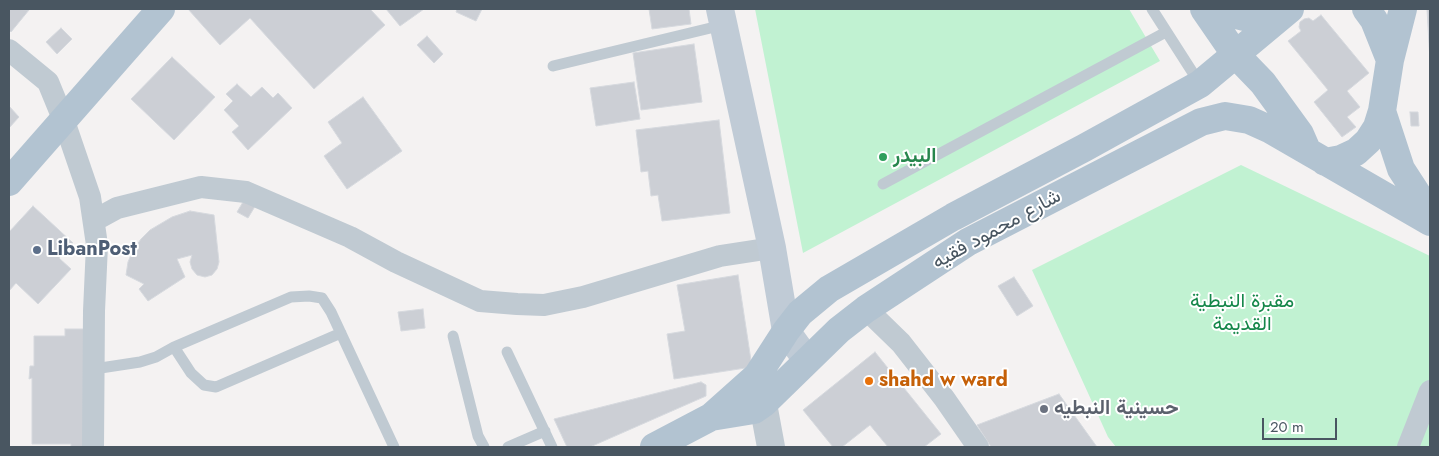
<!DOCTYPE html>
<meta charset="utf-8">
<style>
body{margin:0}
#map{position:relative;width:1439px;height:456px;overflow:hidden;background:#f4f2f2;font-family:Jost,sans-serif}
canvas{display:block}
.frame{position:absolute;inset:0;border:10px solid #495661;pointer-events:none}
.scale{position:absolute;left:1262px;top:418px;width:75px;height:22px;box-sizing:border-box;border:2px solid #495661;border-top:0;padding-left:6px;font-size:15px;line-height:18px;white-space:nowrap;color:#495661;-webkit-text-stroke:4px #fff;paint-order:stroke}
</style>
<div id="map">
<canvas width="1439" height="456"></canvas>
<div class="frame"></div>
<div class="scale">20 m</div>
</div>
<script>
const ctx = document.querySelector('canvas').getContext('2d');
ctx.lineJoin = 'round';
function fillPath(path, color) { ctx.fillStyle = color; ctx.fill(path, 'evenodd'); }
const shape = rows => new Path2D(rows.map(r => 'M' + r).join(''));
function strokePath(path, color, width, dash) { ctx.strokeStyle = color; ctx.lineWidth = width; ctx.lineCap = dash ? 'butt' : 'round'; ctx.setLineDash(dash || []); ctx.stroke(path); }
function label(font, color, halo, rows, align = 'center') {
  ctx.font = font + ' Jost,Vazirmatn,sans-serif'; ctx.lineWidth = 4; ctx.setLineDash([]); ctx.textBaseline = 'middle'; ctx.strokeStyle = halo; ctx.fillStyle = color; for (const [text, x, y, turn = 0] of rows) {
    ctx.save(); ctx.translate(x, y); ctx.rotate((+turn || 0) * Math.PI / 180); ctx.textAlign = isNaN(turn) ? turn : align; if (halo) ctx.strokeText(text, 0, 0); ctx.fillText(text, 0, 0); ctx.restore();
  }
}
const green = shape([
 [755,9,1129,9,1160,61,803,253],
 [1241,165,1430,256,1430,447,1116,447,1108,437,1032,270]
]);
const building = shape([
 [9,9,29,10,11,32,9,30,9,9],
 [188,9,370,9,385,25,314,89,250,18,220,45,188,9],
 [386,9,424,9,400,26,386,9],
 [457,9,482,9,476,21,456,12,457,9],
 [649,9,689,9,691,24,652,29,649,9],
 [1427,9,1430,9,1430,61,1427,9],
 [1321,15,1369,73,1347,91,1360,107,1347,117,1356,127,1342,137,1314,102,1328,90,1288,41,1301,31,1299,27,1300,22,1304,19,1309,18,1313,21,1321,15],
 [61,28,72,39,57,54,46,42,61,28],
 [427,36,443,54,434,63,417,45,427,36],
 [694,44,702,102,641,110,633,53,694,44],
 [172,57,215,97,174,140,131,99,172,57],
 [634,82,640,119,596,126,590,88,634,82],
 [237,84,251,97,262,87,273,98,278,93,292,108,248,150,232,132,239,126,224,110,233,101,226,94,237,84],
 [363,97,402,151,347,189,324,156,342,143,328,122,363,97],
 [9,106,19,117,9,128,9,106],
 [1410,112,1418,112,1419,126,1411,126,1410,112],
 [719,120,730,213,662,221,658,195,651,196,648,171,641,172,636,130,719,120],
 [246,197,257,203,248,218,237,212,246,197],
 [33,206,73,243,59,258,71,269,38,304,16,283,9,291,9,232,33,206],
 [190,211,214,215,219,262,217,269,212,275,205,277,197,275,192,269,190,262,192,255,177,259,185,277,148,301,139,289,144,284,126,275,128,262,133,250,141,239,150,230,172,217,190,211],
 [738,275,752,367,674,379,667,334,685,331,677,285,738,275],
 [1014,277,1033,306,1017,316,998,286,1014,277],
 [423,309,425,328,401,331,398,312,423,309],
 [65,329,85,329,85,447,71,447,71,444,32,444,32,378,29,379,30,366,34,366,34,336,65,336,65,329],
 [875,352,941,434,924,447,888,447,870,425,842,447,833,447,803,410,875,352],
 [701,382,706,385,706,396,590,447,567,447,554,419,701,382],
 [1059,394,1097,447,991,447,977,425,1059,394]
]);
const service = shape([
 [1152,9,1200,84],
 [553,66,723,25],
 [883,184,1166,32],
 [453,336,478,436,484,447],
 [174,347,191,373,204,385,216,387,341,333],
 [507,352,552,447],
 [94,369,140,362,156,357,174,347,291,297,309,296,322,298,331,312,394,447],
 [508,447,545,431]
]);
const minor = shape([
 [9,50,48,82,64,121,90,197,97,245,94,311,93,447],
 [95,220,117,208,201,187,246,192,350,237,396,262,480,301,517,304,544,305,583,297,720,256,772,248],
 [866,309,901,343,944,398,978,447],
 [1408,447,1430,391]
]);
const tertiary = shape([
 [759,382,771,447]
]);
const secondary = shape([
 [720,9,772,248,786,331,807,360]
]);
const primary = shape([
 [1204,9,1235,54,1263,83,1300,134,1307,150],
 [1214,9,1244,17,1271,15,1286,11],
 [1366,9,1374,20,1390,60],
 [1403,9,1390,60,1382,111,1401,169,1425,206,1430,211],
 [1325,162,1341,159,1356,152,1368,141,1377,127,1382,111],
 [9,182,161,9],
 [711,417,754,410,764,403,839,330,866,309,968,242,1201,122,1225,116,1249,120,1269,129,1430,222],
 [654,447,711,417,757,376,786,331,800,313,829,289,953,217,1084,148,1200,84,1290,9]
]);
const markers = [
 [883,157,5,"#2e9e5b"],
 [37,250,5,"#5c6f8a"],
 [869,381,5,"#e8710a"],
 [1044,409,5,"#6b7280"]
];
const leisureNames = [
 ["البيدر",893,157]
];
const streetNames = [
 ["شارع محمود فقيه",997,230,-29]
];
const serviceNames = [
 ["LibanPost",47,250]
];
const parkNames = [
 ["مقبرة النبطية",1242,302],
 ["القديمة",1242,325]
];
const foodNames = [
 ["shahd w ward",879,381]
];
const worshipNames = [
 ["حسينية النبطيه",1054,409]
];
fillPath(green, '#c1f2d2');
fillPath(building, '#cccfd5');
strokePath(building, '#d6d9de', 1);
strokePath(service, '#c0cad2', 11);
strokePath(minor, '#c0cad2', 22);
strokePath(tertiary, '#c0cad2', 28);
strokePath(secondary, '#c0cbd6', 28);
strokePath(primary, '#b2c3d1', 28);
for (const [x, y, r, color] of markers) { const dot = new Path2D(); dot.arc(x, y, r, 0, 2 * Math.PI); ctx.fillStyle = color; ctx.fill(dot); strokePath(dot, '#fff', 2); }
label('bold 20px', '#27864d', '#fff', leisureNames, 'left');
label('20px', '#495661', '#fff', streetNames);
label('bold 20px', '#4e5e75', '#fff', serviceNames, 'left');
label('20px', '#15874a', '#fff', parkNames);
label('bold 20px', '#c56008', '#fff', foodNames, 'left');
label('bold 20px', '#5b616d', '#fff', worshipNames, 'left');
</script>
